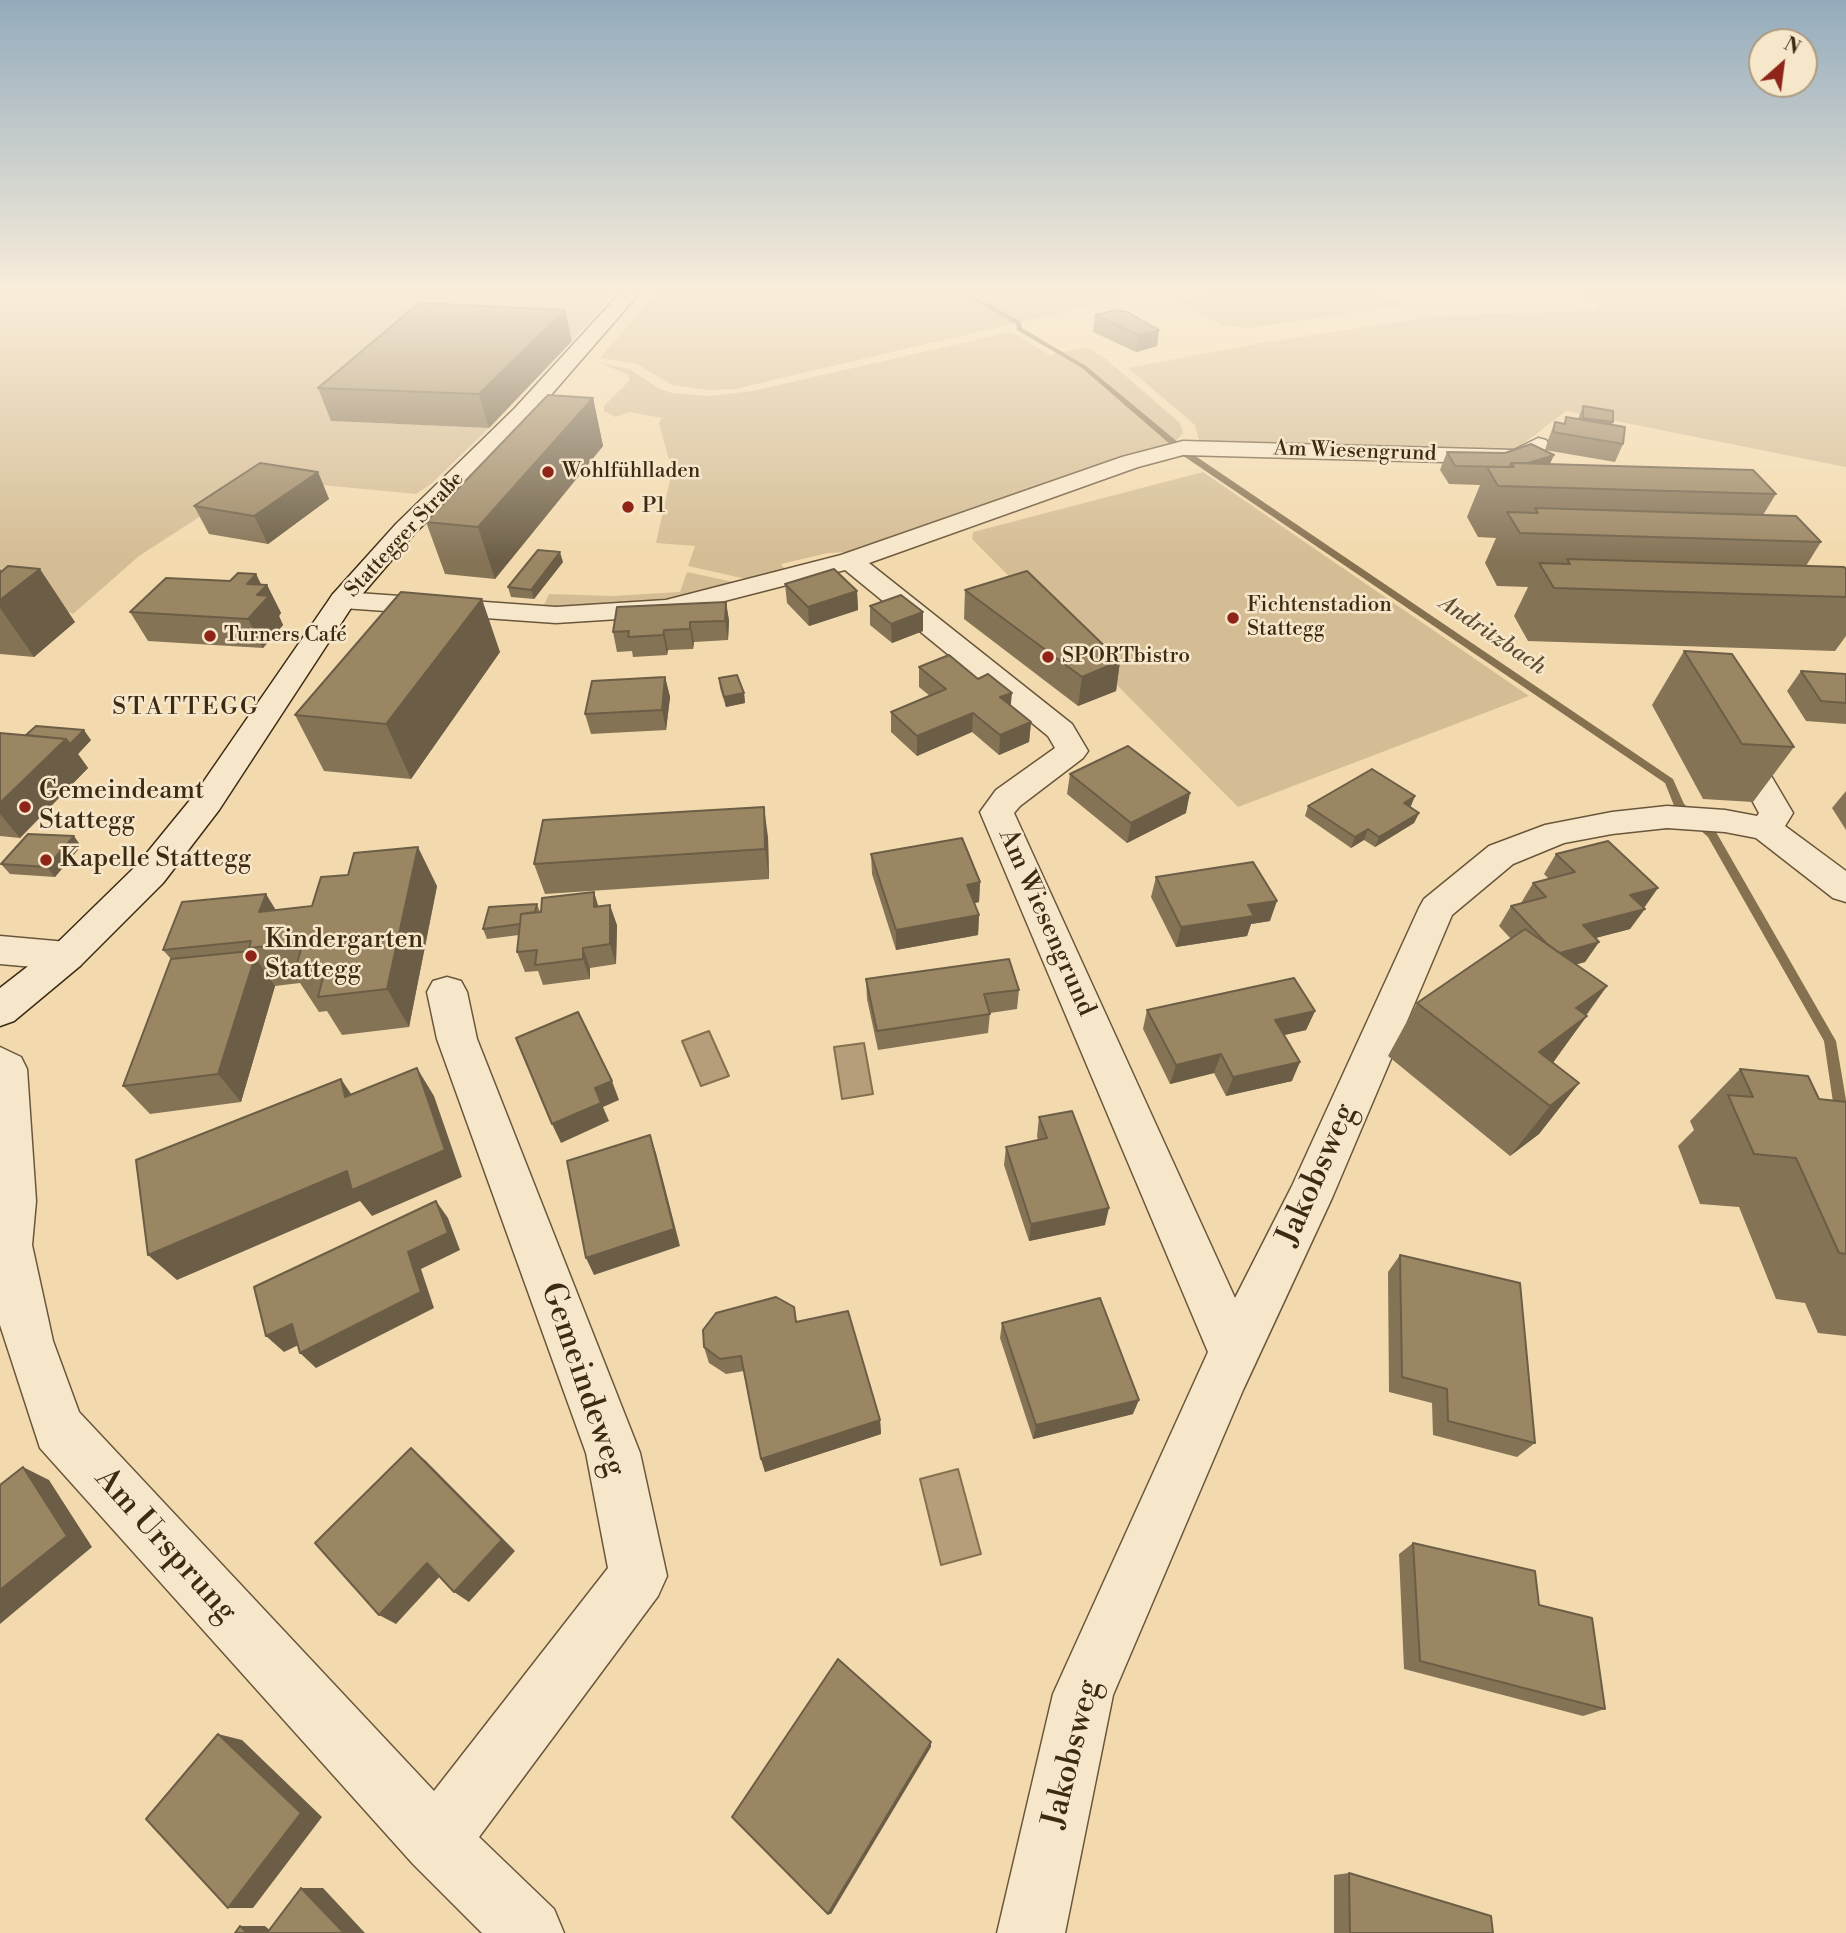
<!DOCTYPE html>
<meta charset="utf-8">
<style>
body{margin:0}
#map{position:relative;width:1846px;height:1933px;overflow:hidden;background:#f3daae;font-family:"Libre Bodoni",serif}
canvas{display:block}
.north{position:absolute;left:1748px;top:28px;width:70px;height:70px;box-sizing:border-box;background:#f7e7ca;border:2px solid #ac9b81;border-radius:50%;rotate:28deg;font-size:19px;font-weight:700;line-height:28px;text-align:center;color:#3c2a13}
.north::after{content:'';display:block;margin:auto;width:24px;height:32px;background:#8f2418;clip-path:polygon(50% 0,100% 100%,50% 72%,0 100%)}
</style>
<div id="map">
<canvas width="1846" height="1933"></canvas>
<div class="north">N</div>
</div>
<script>
const ctx = document.querySelector('canvas').getContext('2d');
ctx.lineJoin = 'round';
function fillPath(path, color) { ctx.fillStyle = color; ctx.fill(path, 'evenodd'); }
const shape = rows => new Path2D(rows.map(r => 'M' + r).join(''));
function strokePath(path, color, width, dash) { ctx.strokeStyle = color; ctx.lineWidth = width; ctx.lineCap = dash ? 'butt' : 'round'; ctx.setLineDash(dash || []); ctx.stroke(path); }
function label(font, color, halo, rows, align = 'center') {
  ctx.font = font + ' "Libre Bodoni",serif'; ctx.lineWidth = 5; ctx.setLineDash([]); ctx.textBaseline = 'middle'; ctx.strokeStyle = halo; ctx.fillStyle = color; for (const [text, x, y, turn = 0] of rows) {
    ctx.save(); ctx.translate(x, y); ctx.rotate((+turn || 0) * Math.PI / 180); ctx.textAlign = isNaN(turn) ? turn : align; if (halo) ctx.strokeText(text, 0, 0); ctx.fillText(text, 0, 0); ctx.restore();
  }
}
const green = shape([
 [0,290,617,290,572,341,429,335,332,421,489,428,431,484,416,494,258,479,139,556,73,614,0,578],
 [658,290,1122,290,1130,296,735,389,708,390,672,385,637,364,600,358],
 [1220,290,1372,290,1408,305,1247,328,1223,325,1177,301],
 [1568,290,1846,290,1846,467,1566,411,1514,451,1200,444,1195,425,1128,368,1261,343,1436,316,1579,311,1594,310,1600,307],
 [1011,332,1050,355,1086,347,1106,359,1180,423,1183,433,1172,446,866,551,828,553,781,564,787,572,755,581,688,566,695,546,656,543,672,471,659,423,662,418,629,412,615,417,604,411,604,406,629,381,629,375,600,363,630,369,658,388,672,393,710,396,752,391],
 [1203,472,1529,696,1238,807,972,539,973,532],
 [687,572,747,585,682,599,575,608,543,607,549,594,612,596,680,592]
]);
const water = shape([
 [709,1031,729,1076,701,1086,682,1041,709,1031],
 [864,1043,873,1094,842,1099,834,1047,864,1043],
 [958,1469,981,1554,941,1565,920,1479,958,1469]
]);
const stream = shape([
 [956,290,963,290,1021,322,1022,328,1086,366,1191,453,1673,779,1684,804,1716,832,1836,1041,1846,1100,1846,1149,1841,1147,1839,1143,1824,1041,1708,837,1675,808,1665,783,1185,457,1082,368,1017,330,1016,324,956,290]
]);
const minor = shape([
 [1538,438,1546,440,1549,445,1546,450,1519,464,1183,455,1138,467,869,563,1072,724,1088,751,1083,758,1020,806,1014,813,1235,1298,1292,1186,1419,908,1424,899,1489,846,1545,825,1612,812,1667,806,1725,810,1757,816,1759,813,1720,742,1725,735,1736,732,1747,735,1793,813,1785,826,1846,871,1846,902,1833,898,1756,838,1725,832,1667,828,1612,834,1564,843,1513,864,1452,915,1332,1198,1243,1390,1113,1695,1065,1933,997,1933,1053,1694,1208,1352,980,812,996,790,1055,748,1048,736,845,570,666,616,556,623,343,608,333,606,329,600,333,594,343,592,556,607,666,600,841,555,1122,457,1183,441,1514,450,1538,438],
 [0,936,67,942,80,946,86,956,80,966,67,970,0,964,0,936],
 [447,977,461,981,467,992,477,1039,640,1453,667,1576,658,1596,479,1837,554,1909,564,1933,482,1933,413,1864,40,1448,0,1325,0,1047,21,1057,27,1069,36,1201,32,1245,53,1341,79,1412,434,1791,608,1568,586,1453,437,1039,427,992,433,981,447,977]
]);
const secondary = shape([
 [623,290,642,290,531,418,414,534,353,605,219,810,163,883,80,966,14,1021,0,1026,0,988,54,946,137,865,195,794,333,594,396,524,515,408,623,290]
]);
const wall = shape([
 [1409,290,1434,290,1419,294],
 [1095,315,1159,330,1157,346,1136,352,1093,332],
 [572,341,489,428,331,421,318,388],
 [593,398,603,446,495,579,445,574,426,522],
 [1583,406,1613,422,1612,425,1623,444,1615,462,1545,450,1548,440,1555,422,1564,424,1566,417,1578,419],
 [1447,452,1550,464,1776,494,1763,515,1821,542,1806,566,1846,569,1846,636,1835,651,1528,641,1514,616,1528,587,1497,586,1485,563,1496,538,1478,537,1467,517,1480,485,1449,484,1440,470],
 [318,472,329,499,268,544,209,534,194,506],
 [563,562,534,599,511,597,508,587],
 [0,570,75,622,34,657,0,654],
 [256,574,261,584,267,585,281,613,279,616,283,625,263,648,148,641,130,612],
 [785,584,857,591,858,610,809,626,787,603],
 [965,590,1120,661,1116,691,1078,706,964,619],
 [726,602,729,621,728,640,694,642,693,649,668,650,667,655,633,657,632,651,617,652,613,632],
 [870,606,923,631,892,643,870,625],
 [1684,651,1794,747,1753,802,1703,799,1652,705],
 [500,652,411,779,324,771,295,715],
 [919,667,1031,722,1029,742,999,755,972,732,917,756,891,732,891,712,930,696,919,687],
 [1801,671,1846,674,1846,724,1806,721,1787,691],
 [665,677,670,697,666,730,591,734,585,714],
 [719,678,744,693,745,703,726,707,720,688],
 [0,733,91,740,78,754,88,768,20,838,0,836],
 [1070,774,1186,813,1127,843,1067,794],
 [1846,791,1846,830,1832,808],
 [1415,796,1410,807,1419,813,1414,823,1375,847,1364,840,1351,848,1305,816,1308,806],
 [768,837,769,879,545,894,534,864],
 [81,846,55,877,10,874,1,864],
 [871,854,980,882,979,902,974,903,979,915,978,935,896,950,872,874],
 [1556,854,1644,908,1630,929,1595,938,1599,942,1585,962,1576,964,1607,986,1553,1063,1579,1083,1539,1134,1510,1156,1388,1056,1417,1003,1511,939,1499,926,1511,906,1521,903,1533,883,1549,879,1544,874],
 [1156,877,1270,921,1251,924,1247,936,1176,947,1151,897],
 [437,886,409,1027,342,1035,327,1011,319,1012,300,983,275,986,241,1102,150,1114,123,1086,171,959,163,950,276,910,312,906],
 [594,892,598,907,617,925,616,964,590,968,590,979,543,985,538,971,525,972,517,952,519,935,487,939,483,929,537,904,540,912],
 [866,979,1019,990,1017,1009,990,1013,988,1033,878,1050,867,999],
 [1147,1010,1315,1011,1306,1030,1284,1035,1292,1081,1226,1096,1214,1073,1170,1084,1143,1029],
 [1740,1069,1819,1099,1846,1102,1846,1336,1818,1333,1805,1303,1776,1299,1739,1207,1700,1204,1678,1146,1694,1130,1690,1121],
 [1039,1117,1105,1225,1029,1241,1004,1165,1006,1147,1038,1140,1037,1136],
 [1400,1255,1535,1443,1517,1457,1433,1435,1432,1403,1389,1392,1388,1272],
 [797,1322,880,1420,881,1434,765,1472,761,1459,744,1371,726,1374,709,1363,704,1347],
 [1002,1323,1133,1414,1033,1439,1000,1338],
 [1413,1543,1605,1709,1583,1716,1404,1669,1399,1554],
 [1349,1873,1493,1933,1334,1933,1334,1875]
]);
const shadedWall = shape([
 [1420,290,1434,290,1419,294],
 [565,310,572,341,489,428,479,394],
 [1159,330,1157,346,1136,352,1138,335],
 [593,398,603,446,495,579,478,527],
 [1554,455,1546,473,1517,467],
 [318,472,329,499,268,544,254,516],
 [560,552,563,562,534,599,531,590],
 [0,569,14,589,40,569,75,622,34,657,0,608],
 [256,574,263,589,267,585,281,613,279,616,283,625,263,648,248,619,247,584],
 [857,591,858,610,809,626,808,607],
 [482,599,500,652,411,779,386,724],
 [726,602,729,621,728,640,725,621],
 [923,612,923,631,892,643,891,624],
 [690,622,694,642,693,649,690,629],
 [664,630,668,650,667,655,663,635],
 [1120,661,1116,691,1078,706,1082,677],
 [665,677,670,697,666,730,662,710],
 [744,693,745,703,726,707,724,697],
 [1012,693,1010,713,1000,697],
 [973,713,972,732,917,756,917,736],
 [1031,722,1029,742,999,755,1000,735],
 [84,730,91,740,78,754,88,768,20,838,0,814,0,803,66,739],
 [1190,793,1186,813,1127,843,1131,823],
 [1415,796,1411,806,1400,813,1404,803],
 [764,807,768,837,769,879,765,849],
 [1419,813,1414,823,1375,847,1379,837],
 [1368,829,1364,840,1351,848,1355,837],
 [74,836,81,846,55,877,47,867],
 [418,847,437,886,409,1027,387,989],
 [980,882,979,902,966,905,967,885],
 [1658,888,1644,908,1616,915,1630,895],
 [594,892,600,912,594,907],
 [266,894,290,933,259,912],
 [1277,901,1270,921,1251,924,1247,936,1176,947,1181,927,1248,905],
 [610,905,617,925,616,964,610,944],
 [1645,909,1630,929,1569,945,1583,925],
 [979,915,978,935,896,950,896,930],
 [1599,942,1585,962,1543,974,1556,954],
 [583,948,590,968,590,979,583,959],
 [255,957,275,986,241,1102,218,1074],
 [1607,986,1581,1021,1587,1016,1548,1069,1539,1052,1576,1008],
 [1315,1011,1306,1030,1267,1039,1275,1020],
 [1221,1054,1214,1073,1170,1084,1176,1065],
 [1300,1062,1292,1081,1226,1096,1233,1077],
 [417,1068,434,1096,462,1177,372,1216,360,1201,177,1280,148,1255],
 [341,1079,360,1107,345,1097],
 [612,1081,619,1100,603,1107,609,1121,561,1143,552,1124,595,1088],
 [1579,1083,1539,1134,1510,1156,1550,1106],
 [650,1135,656,1153,680,1246,594,1275,586,1258],
 [436,1201,448,1218,460,1250,421,1269,434,1308,316,1368,300,1353,408,1252],
 [1109,1208,1105,1225,1029,1241,1031,1224],
 [292,1324,309,1340,284,1352,266,1336],
 [1139,1400,1133,1414,1033,1439,1036,1425],
 [880,1420,881,1434,765,1472,761,1459],
 [411,1448,426,1461,515,1551,469,1602,454,1592],
 [23,1467,49,1480,92,1547,0,1624,0,1590],
 [427,1563,442,1574,396,1624,379,1615],
 [218,1734,242,1740,322,1817,253,1908,228,1908],
 [931,1742,931,1747,831,1914,828,1914],
 [301,1888,323,1888,365,1933,344,1933],
 [240,1926,265,1926,273,1933,247,1933]
]);
const building = shape([
 [419,303,565,310,479,394,318,388,419,303],
 [1116,310,1127,312,1159,330,1138,335,1095,315,1116,310],
 [548,395,593,398,478,527,426,522,548,395],
 [1583,406,1613,411,1613,422,1583,418,1583,406],
 [1566,417,1625,427,1623,444,1553,432,1555,422,1565,424,1566,417],
 [1531,444,1554,455,1528,463,1511,463,1510,467,1455,466,1447,452,1505,453,1531,444],
 [260,463,318,472,254,516,194,506,260,463],
 [1511,463,1753,470,1776,494,1498,486,1487,467,1514,467,1511,463],
 [1535,508,1796,516,1821,542,1520,533,1507,512,1538,513,1535,508],
 [538,550,560,552,531,590,508,587,538,550],
 [1567,559,1844,567,1846,569,1846,597,1554,588,1539,563,1570,564,1567,559],
 [8,566,40,569,0,600,0,573,8,566],
 [834,569,857,591,808,607,785,584,834,569],
 [1027,571,1120,661,1082,677,965,590,1027,571],
 [238,573,256,574,247,584,267,585,257,595,269,596,248,619,130,612,166,578,230,581,238,573],
 [401,592,482,599,386,724,295,715,401,592],
 [901,595,923,612,891,624,870,606,901,595],
 [726,602,725,621,690,622,690,629,664,630,663,635,628,637,629,631,613,632,617,607,726,602],
 [1684,651,1732,654,1794,747,1742,744,1684,651],
 [949,655,978,679,988,674,1012,693,1000,697,1031,722,1000,735,973,713,917,736,891,712,946,689,919,667,949,655],
 [1801,671,1846,674,1846,703,1821,701,1801,671],
 [737,675,744,693,724,697,719,678,737,675],
 [665,677,662,710,585,714,592,681,665,677],
 [36,726,84,730,70,744,66,739,26,735,36,726],
 [0,733,66,739,0,803,0,733],
 [1128,746,1190,793,1131,823,1070,774,1128,746],
 [1372,769,1415,796,1404,803,1419,813,1379,837,1368,829,1355,837,1308,806,1372,769],
 [764,807,765,849,534,864,543,820,764,807],
 [28,834,74,836,47,867,1,864,28,834],
 [962,838,980,882,967,885,979,915,896,930,871,854,962,838],
 [1608,841,1658,888,1630,895,1645,909,1583,925,1599,942,1560,953,1546,943,1511,906,1546,897,1533,883,1575,872,1556,854,1608,841],
 [418,847,387,989,318,997,325,970,294,974,303,942,249,948,251,941,163,950,182,902,266,894,259,912,312,906,321,877,348,875,354,853,418,847],
 [1253,862,1277,901,1248,905,1254,916,1181,927,1156,877,1253,862],
 [594,892,594,907,610,905,610,944,583,948,583,959,535,965,537,950,517,952,521,914,541,912,542,898,594,892],
 [537,904,535,912,521,914,520,924,483,929,489,907,537,904],
 [1525,929,1607,986,1576,1008,1587,1016,1539,1052,1579,1083,1550,1106,1417,1003,1525,929],
 [251,951,255,957,218,1074,123,1086,171,959,251,951],
 [1009,959,1019,990,984,994,990,1014,877,1031,866,979,1009,959],
 [1294,978,1315,1011,1275,1020,1300,1062,1233,1077,1221,1054,1176,1065,1147,1010,1294,978],
 [578,1012,612,1081,595,1088,601,1103,552,1124,516,1038,578,1012],
 [417,1068,445,1150,352,1190,347,1171,148,1255,136,1160,341,1079,345,1097,417,1068],
 [1740,1069,1808,1076,1819,1099,1846,1102,1846,1254,1839,1253,1796,1158,1754,1154,1728,1095,1753,1097,1740,1069],
 [1072,1111,1109,1208,1031,1224,1006,1147,1047,1138,1039,1117,1072,1111],
 [650,1135,674,1229,586,1258,567,1161,650,1135],
 [436,1201,448,1233,408,1252,421,1292,300,1353,292,1324,266,1336,254,1287,436,1201],
 [1400,1255,1520,1283,1535,1443,1448,1421,1447,1389,1402,1377,1400,1255],
 [776,1297,794,1307,796,1322,848,1311,880,1420,761,1459,741,1356,720,1359,704,1347,703,1330,716,1313,776,1297],
 [1100,1298,1139,1400,1036,1425,1002,1323,1100,1298],
 [411,1448,502,1540,454,1592,427,1563,379,1615,315,1543,411,1448],
 [23,1467,67,1536,0,1590,0,1485,23,1467],
 [1413,1543,1535,1571,1539,1605,1592,1618,1605,1709,1420,1661,1413,1543],
 [838,1659,931,1742,828,1914,732,1817,838,1659],
 [218,1734,301,1813,228,1908,146,1819,218,1734],
 [1349,1873,1491,1916,1493,1933,1350,1933,1349,1873],
 [301,1888,344,1933,267,1933,301,1888],
 [240,1926,247,1933,235,1933,240,1926]
]);
const markers = [
 [548,472,7,"#8f2418"],
 [628,507,7,"#8f2418"],
 [1233,618,7,"#8f2418"],
 [210,636,7,"#8f2418"],
 [1048,657,7,"#8f2418"],
 [25,807,7,"#8f2418"],
 [46,860,7,"#8f2418"],
 [251,956,7,"#8f2418"]
];
const farStreetnames = [
 ["Am Wiesengrund",1355,452,2],
 ["Stattegger Straße",405,535,-47]
];
const farPoinames = [
 ["Wohlfühlladen",562,472],
 ["P1",642,507],
 ["Fichtenstadion",1247,606],
 ["Stattegg",1247,630],
 ["Turners Café",224,636],
 ["SPORTbistro",1062,657]
];
const farWaternames = [
 ["Andritzbach",1492,636,34]
];
const farQuarternames = [
 ["STATTEGG",186,708]
];
const poiNames = [
 ["Gemeindeamt",39,792],
 ["Stattegg",39,822],
 ["Kapelle Stattegg",60,860],
 ["Kindergarten",265,941],
 ["Stattegg",265,971]
];
const streetNames = [
 ["Am Wiesengrund",1046,923,66]
];
const nearStreetnames = [
 ["Jakobsweg",1318,1175,-66],
 ["Gemeindeweg",582,1380,71],
 ["Am Ursprung",165,1546,48],
 ["Jakobsweg",1073,1754,-76]
];
fillPath(green, '#d4bc94');
fillPath(water, '#b59e79');
strokePath(water, '#857050', 2);
fillPath(stream, '#857050');
strokePath(minor, '#6a563a', 3);
strokePath(secondary, '#3c2a13', 3);
fillPath(minor, '#f7e7ca');
fillPath(secondary, '#f7e7ca');
fillPath(wall, '#857356');
fillPath(shadedWall, '#6c5e46');
fillPath(building, '#9b8664');
strokePath(building, '#6c5e46', 2);
const sky = ctx.createLinearGradient(0, 0, 0, 561);
sky.addColorStop(0, '#93abbc');
sky.addColorStop(0.52, '#faeedb');
sky.addColorStop(1, '#faeedb00');
ctx.fillStyle = sky;
ctx.fillRect(0, 0, 1846, 561);
for (const [x, y, r, color] of markers) { const dot = new Path2D(); dot.arc(x, y, r, 0, 2 * Math.PI); ctx.fillStyle = color; ctx.fill(dot); strokePath(dot, '#f7e7ca', 2.5); }
label('21px', '#3c2a13', '#f7e7ca', farStreetnames);
label('21px', '#3c2a13', '#f7e7ca', farPoinames, 'left');
label('italic 23px', '#604d32', '#f7e7ca', farWaternames);
ctx.letterSpacing = '2px';
label('24px', '#3c2a13', '#f7e7ca', farQuarternames);
ctx.letterSpacing = '0px';
label('26px', '#3c2a13', '#f7e7ca', poiNames, 'left');
label('26px', '#3c2a13', '#f7e7ca', streetNames);
label('32px', '#3c2a13', '#f7e7ca', nearStreetnames);
</script>
